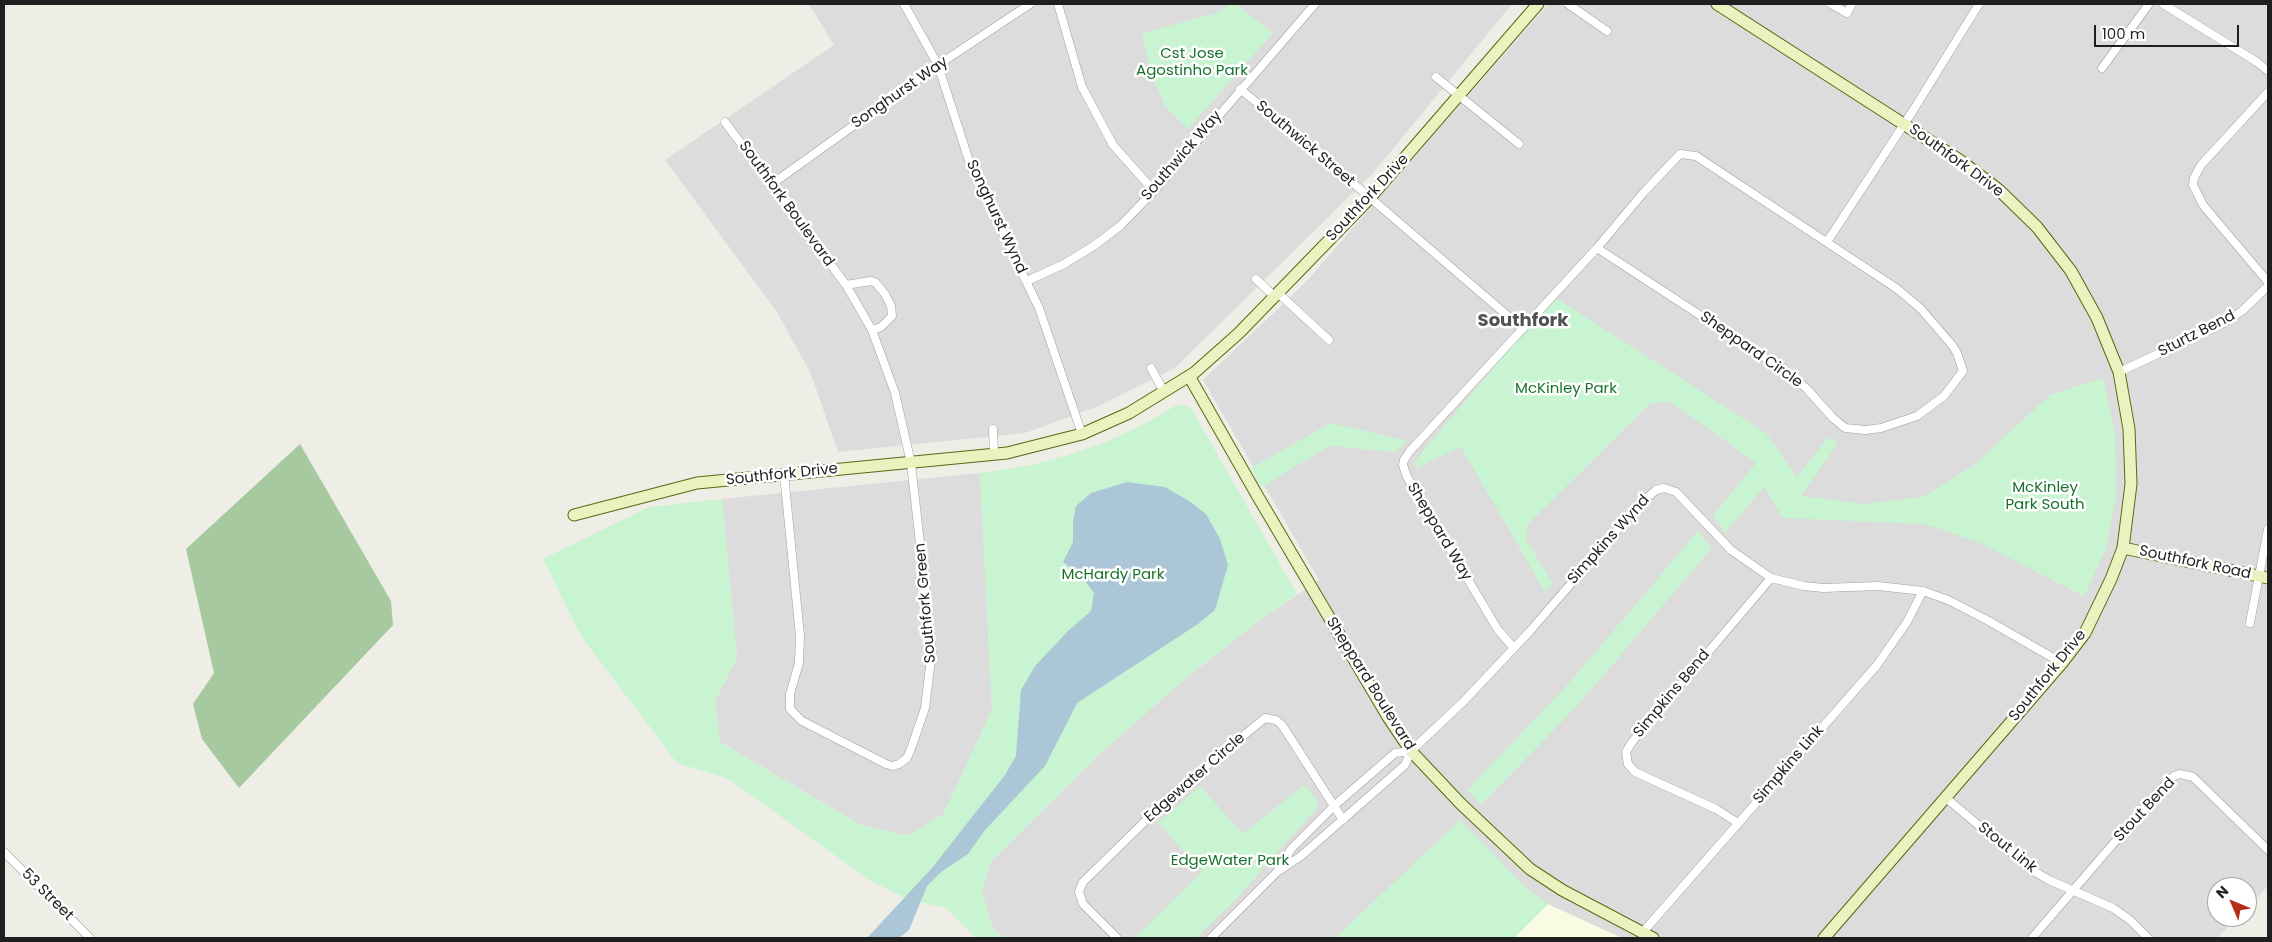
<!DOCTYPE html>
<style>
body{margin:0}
#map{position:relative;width:2272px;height:942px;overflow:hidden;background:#eeede6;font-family:Poppins,sans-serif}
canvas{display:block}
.frame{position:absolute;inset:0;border:5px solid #1f1f1f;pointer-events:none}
.north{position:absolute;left:2207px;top:877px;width:50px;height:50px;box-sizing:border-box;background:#fff;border:1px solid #a5a5a5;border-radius:50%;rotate:315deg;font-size:14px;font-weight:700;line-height:20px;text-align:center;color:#1f1f1f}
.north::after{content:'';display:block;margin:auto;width:18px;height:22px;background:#b72c16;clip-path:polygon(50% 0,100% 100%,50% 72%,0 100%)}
.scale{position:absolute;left:2094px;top:25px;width:145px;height:22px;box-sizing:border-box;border:2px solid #1f1f1f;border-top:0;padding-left:6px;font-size:15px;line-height:18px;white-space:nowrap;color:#1f1f1f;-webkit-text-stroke:4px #fff;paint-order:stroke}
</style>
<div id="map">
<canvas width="2272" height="942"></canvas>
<div class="frame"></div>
<div class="north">N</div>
<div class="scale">100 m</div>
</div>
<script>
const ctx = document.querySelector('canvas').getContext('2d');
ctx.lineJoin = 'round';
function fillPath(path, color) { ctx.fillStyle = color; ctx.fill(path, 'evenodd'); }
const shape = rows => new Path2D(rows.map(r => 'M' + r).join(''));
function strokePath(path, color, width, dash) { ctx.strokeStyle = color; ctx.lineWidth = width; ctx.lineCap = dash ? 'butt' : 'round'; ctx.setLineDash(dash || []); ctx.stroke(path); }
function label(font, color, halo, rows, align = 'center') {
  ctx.font = font + ' Poppins,sans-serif'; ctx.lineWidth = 5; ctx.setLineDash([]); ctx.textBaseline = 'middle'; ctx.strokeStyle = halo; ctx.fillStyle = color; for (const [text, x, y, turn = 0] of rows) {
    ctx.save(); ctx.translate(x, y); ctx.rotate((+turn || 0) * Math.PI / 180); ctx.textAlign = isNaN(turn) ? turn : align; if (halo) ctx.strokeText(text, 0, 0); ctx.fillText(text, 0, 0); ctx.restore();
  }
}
const residential = shape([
 [809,4,1512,4,1373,173,1175,368,1099,406,1025,433,838,452,811,374,777,312,665,160,834,45],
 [1548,4,2268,4,2268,886,2247,908,2247,887,2217,887,2217,917,2238,917,2217,938,1004,938,992,927,982,892,990,862,1102,752,1181,682,1256,623,1319,580,1203,380,1304,284],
 [980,473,992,710,943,815,908,836,861,825,720,742,715,700,737,658,722,499]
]);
const education = shape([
 [1548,904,1622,938,1514,938]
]);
const forest = shape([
 [300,444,391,601,393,625,239,788,202,739,193,704,214,673,186,549]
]);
const park = shape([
 [1231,4,1236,4,1273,33,1188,129,1166,107,1153,80,1142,33,1214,14],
 [1553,296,1766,433,1797,477,1828,437,1838,443,1801,496,1866,504,1923,497,1974,465,2050,395,2103,378,2115,432,2116,497,2106,549,2084,596,1980,543,1925,524,1783,518,1764,487,1725,533,1713,515,1756,463,1671,402,1651,403,1528,524,1526,540,1553,583,1545,592,1461,447,1416,468,1415,461],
 [1179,404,1191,408,1297,594,1256,623,1181,682,1102,752,990,862,982,892,992,927,1004,938,976,938,946,908,910,900,871,881,727,778,677,763,581,636,543,559,649,507,722,499,737,658,715,700,720,742,860,825,908,836,943,814,992,710,980,473,1032,465,1069,455,1108,441,1144,424],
 [1331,423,1407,441,1395,452,1329,446,1262,487,1251,468],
 [1698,531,1712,548,1579,704,1481,805,1467,790,1569,683],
 [1304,785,1315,797,1318,804,1316,809,1237,898,1196,938,1135,938,1203,871,1158,823,1200,786,1243,834],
 [1460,820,1526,888,1548,904,1514,938,1335,938]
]);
const water = shape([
 [1127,482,1165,487,1189,501,1206,514,1220,539,1228,565,1215,610,1198,624,1077,703,1045,766,985,830,968,854,941,872,927,886,909,930,899,938,867,938,932,868,1005,775,1016,756,1021,690,1035,666,1069,630,1091,611,1094,593,1082,577,1063,562,1073,542,1073,521,1076,506,1091,493]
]);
const street = shape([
 [904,4,938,65,971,167,1039,308,1082,434],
 [1058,4,1082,87,1113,145,1154,191],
 [1568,4,1607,31],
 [1831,4,1847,13,1852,4],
 [2163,4,2257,62,2268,71],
 [2102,68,2149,4],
 [1436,77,1519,144],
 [1240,89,1311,147,1523,329],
 [2268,92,2201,165,2194,178,2193,185,2203,205,2268,282],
 [725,122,846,285,872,330,895,393,911,463,932,651,925,708,912,746,907,758,899,764,893,766,886,764,802,721,790,709,790,694,799,663,800,636,784,474],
 [772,184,938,65,1030,4],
 [1827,242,1914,109,1979,4],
 [1256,279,1275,297],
 [1027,281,1064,264,1095,245,1120,226,1154,191,1315,4],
 [846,285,871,281,876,283,885,294,891,306,892,316,881,327,872,330],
 [1278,293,1329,340],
 [1151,368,1164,392],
 [2119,372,2220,325,2242,311,2268,286],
 [993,429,994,454],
 [2250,623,2268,529],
 [1514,648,1498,630,1407,477,1403,465,1404,460,1410,451,1597,248,1644,192,1680,154,1696,156,1896,288,1920,308,1952,345,1957,353,1963,371,1944,396,1917,416,1881,428,1866,430,1845,428,1833,418,1806,388,1784,370,1597,248],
 [1946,798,2032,870,2049,880,2113,908,2130,920,2148,938],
 [1738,823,1716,809,1635,772,1628,764,1626,752,1632,742,1771,578],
 [4,852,90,938],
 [1279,869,1291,849,1335,805,1395,753,1411,751],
 [1643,932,1877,665,1907,622,1923,591],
 [1117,938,1083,904,1079,892,1083,882,1176,791,1265,718,1276,720,1282,725,1343,820],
 [1211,938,1277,872,1301,856,1405,765,1411,751,1464,701,1530,631,1640,504,1656,490,1664,488,1676,492,1731,550,1771,578,1804,586,1823,588,1878,586,1923,591,1948,600,1987,620,2062,663],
 [2032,938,2157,793,2174,776,2180,774,2193,777,2268,850]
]);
const secondary = shape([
 [1717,4,1961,161,1999,190,2037,227,2071,271,2097,318,2119,372,2129,429,2131,484,2123,548,2111,579,2085,633,2062,663,1824,938],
 [1189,376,1257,495,1388,717,1411,751,1461,804,1530,869,1562,890,1653,938],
 [574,515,697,483,1007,453,1082,434,1129,413,1194,373,1239,333,1369,199,1538,4],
 [2123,548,2268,578]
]);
const parkNames = [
 ["Cst Jose",1192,54],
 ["Agostinho Park",1192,71],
 ["McKinley Park",1566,389],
 ["McKinley",2045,488],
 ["Park South",2045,505],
 ["McHardy Park",1113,575],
 ["EdgeWater Park",1230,861]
];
const streetNames = [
 ["Songhurst Way",900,93,-35],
 ["Southwick Street",1305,144,40],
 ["Southwick Way",1182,156,-49],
 ["Southfork Drive",1956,161,36],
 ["Southfork Drive",1368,198,-47],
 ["Southfork Boulevard",786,204,54],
 ["Songhurst Wynd",996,217,65],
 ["Sturtz Bend",2197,334,-27],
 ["Sheppard Circle",1751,350,35],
 ["Southfork Drive",782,475,-6],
 ["Sheppard Way",1439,532,59],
 ["Simpkins Wynd",1609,540,-48],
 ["Southfork Road",2195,563,12],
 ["Southfork Green",926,603,-95],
 ["Southfork Drive",2048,676,-51],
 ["Sheppard Boulevard",1370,684,58],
 ["Simpkins Bend",1672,694,-50],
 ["Simpkins Link",1789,765,-49],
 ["Edgewater Circle",1195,778,-41],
 ["Stout Bend",2145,810,-47],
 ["Stout Link",2007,848,39],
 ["53 Street",47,895,45]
];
const quarterNames = [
 ["Southfork",1523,321]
];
fillPath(residential, '#dcdcdc');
fillPath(education, '#f8fce2');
fillPath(forest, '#a6c99f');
fillPath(park, '#c8f4d1');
fillPath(water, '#abc7d7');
strokePath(street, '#a0a0a0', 9);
strokePath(secondary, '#546a11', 13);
strokePath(street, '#fff', 8);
strokePath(secondary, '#e9f3bf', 11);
label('15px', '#18722b', '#fff', parkNames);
label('15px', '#1f1f1f', '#fff', streetNames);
label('bold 18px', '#525252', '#fff', quarterNames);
</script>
